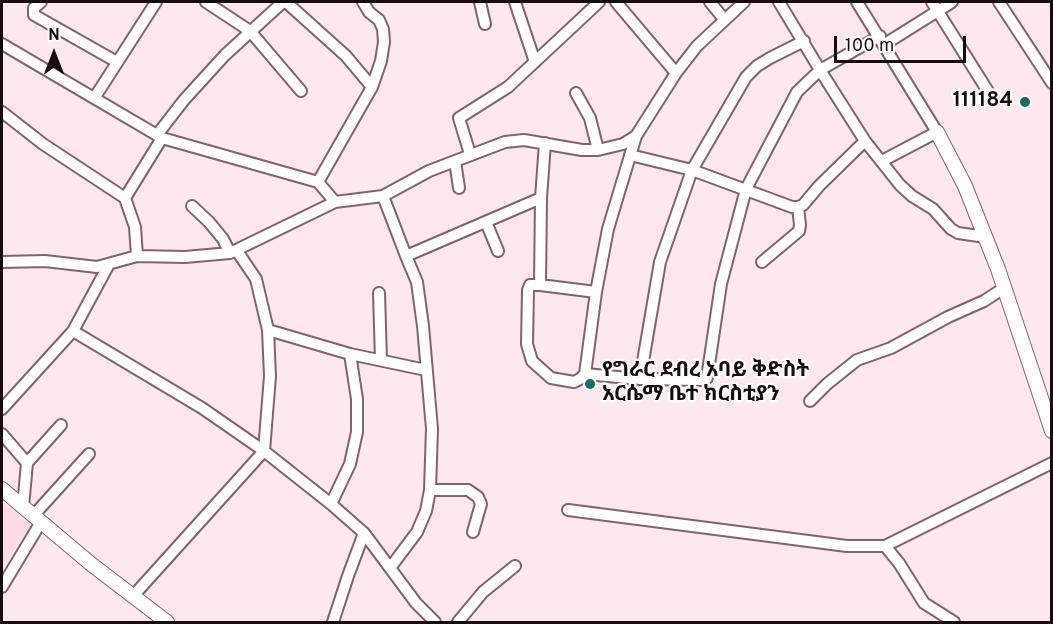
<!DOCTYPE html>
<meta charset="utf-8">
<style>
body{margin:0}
#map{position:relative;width:1053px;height:624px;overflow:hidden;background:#fce8ed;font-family:Overpass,sans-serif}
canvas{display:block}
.frame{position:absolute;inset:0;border:3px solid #160c0e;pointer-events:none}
.north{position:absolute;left:24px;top:24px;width:60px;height:60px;-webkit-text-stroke:4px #fbfbfb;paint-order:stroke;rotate:0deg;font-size:16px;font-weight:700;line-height:24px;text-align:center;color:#160c0e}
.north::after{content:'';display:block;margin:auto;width:21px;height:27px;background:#160c0e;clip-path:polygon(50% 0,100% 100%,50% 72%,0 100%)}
.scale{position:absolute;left:834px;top:36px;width:132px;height:27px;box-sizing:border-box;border:3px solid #160c0e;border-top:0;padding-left:8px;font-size:18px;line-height:21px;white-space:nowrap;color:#160c0e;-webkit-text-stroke:4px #fbfbfb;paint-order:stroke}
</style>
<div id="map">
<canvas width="1053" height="624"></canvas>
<div class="frame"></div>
<div class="north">N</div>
<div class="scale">100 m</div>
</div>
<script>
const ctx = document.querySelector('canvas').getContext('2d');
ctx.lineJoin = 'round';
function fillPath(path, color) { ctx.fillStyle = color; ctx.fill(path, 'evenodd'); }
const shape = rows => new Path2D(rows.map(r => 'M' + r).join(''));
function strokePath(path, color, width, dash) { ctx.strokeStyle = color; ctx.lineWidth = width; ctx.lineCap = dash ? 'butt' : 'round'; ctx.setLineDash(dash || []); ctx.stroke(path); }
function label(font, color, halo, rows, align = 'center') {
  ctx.font = font + ' Overpass,"Noto Sans Ethiopic",sans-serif'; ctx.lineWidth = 5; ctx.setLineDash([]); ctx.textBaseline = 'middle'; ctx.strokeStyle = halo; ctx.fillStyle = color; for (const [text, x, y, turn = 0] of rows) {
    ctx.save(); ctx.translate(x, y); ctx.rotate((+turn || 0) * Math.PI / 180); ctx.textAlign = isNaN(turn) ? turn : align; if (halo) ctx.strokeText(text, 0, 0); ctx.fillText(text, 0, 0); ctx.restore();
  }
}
const built = shape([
 [2,502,31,525,2,567]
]);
const street = shape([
 [41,2,34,8,34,15,117,62],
 [206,2,250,31,301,91],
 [286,2,346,56,372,87],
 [480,2,485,24],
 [515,2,535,62],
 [616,2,676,73],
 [710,2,724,19],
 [857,2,937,132,882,161],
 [932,2,994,101],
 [999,2,1052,83],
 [2,44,162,138,318,182,335,202],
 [885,44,952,2],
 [576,93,590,118,598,150],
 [95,97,156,2],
 [2,112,43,144,125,198,135,227,137,256],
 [157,135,184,100,225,55,283,2],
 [865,141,900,185,912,196,933,209,951,229,958,233,986,237],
 [545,143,541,198,540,285,596,292],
 [470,154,459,118,508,87,599,2],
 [630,155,692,170,792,207,798,207,803,205,819,186,865,141,820,70,779,2],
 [455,161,459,188],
 [318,182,372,87,381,61,384,42,383,29,379,20,369,12,363,2],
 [383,196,406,256],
 [125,198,162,138],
 [192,206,209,222,223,239,230,253],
 [486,222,498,251],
 [2,262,45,261,97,267,137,256,185,257,230,253,335,202,383,196,429,171,505,142,524,140,582,150,598,150,623,144,636,136],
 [762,262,799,231,800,225,798,207],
 [540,285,530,285,528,290,527,344,532,361,551,378,574,382,580,379,585,374,596,292,608,229,636,136,676,73,697,46,744,2],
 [379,293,381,360],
 [268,330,350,354,426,370],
 [73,331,202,408,264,451,331,504,364,533,416,603,435,622],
 [585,374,640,379,702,380,707,378,721,284,746,189,797,92,820,70,880,36],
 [640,379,660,262,692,170,746,77,757,66,770,58,804,41],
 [810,401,827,384,857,360,891,348,948,317,984,301,1004,288],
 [2,409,73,331,108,266],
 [2,434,27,463],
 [430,490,468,490,478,497,481,504,473,532],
 [331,504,350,464,357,432,357,399,350,354],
 [23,507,27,463,61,425],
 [568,510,847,546,885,546,1052,463],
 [33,516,89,454],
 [885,546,899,563,924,603,954,622],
 [390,568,417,532,426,511,430,490,432,429,423,326,417,282,406,256,541,198],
 [2,587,41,522],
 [134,595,264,451,270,376,268,330,256,279,237,251],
 [333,622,348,576,364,533],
 [458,622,483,592,515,566]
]);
const secondary = shape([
 [937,132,965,186,998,269,1052,431],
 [2,489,91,564,167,622]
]);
const markers = [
 [1025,102,6,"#1d6968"],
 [590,384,6,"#1d6968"]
];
const poiNames = [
 ["111184",1013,102],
 ["የግራር ደብረ አባይ ቅድስት",602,372,"left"],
 ["አርሴማ ቤተ ክርስቲያን",602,396,"left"]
];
fillPath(built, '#fedce4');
strokePath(street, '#81646b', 14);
strokePath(secondary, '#81646b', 16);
strokePath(street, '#fff', 10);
strokePath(secondary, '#fff', 14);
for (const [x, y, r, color] of markers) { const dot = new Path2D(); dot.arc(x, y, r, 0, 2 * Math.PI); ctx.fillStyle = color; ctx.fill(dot); strokePath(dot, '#fbfbfb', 2); }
label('bold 21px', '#160c0e', '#fbfbfb', poiNames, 'right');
</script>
